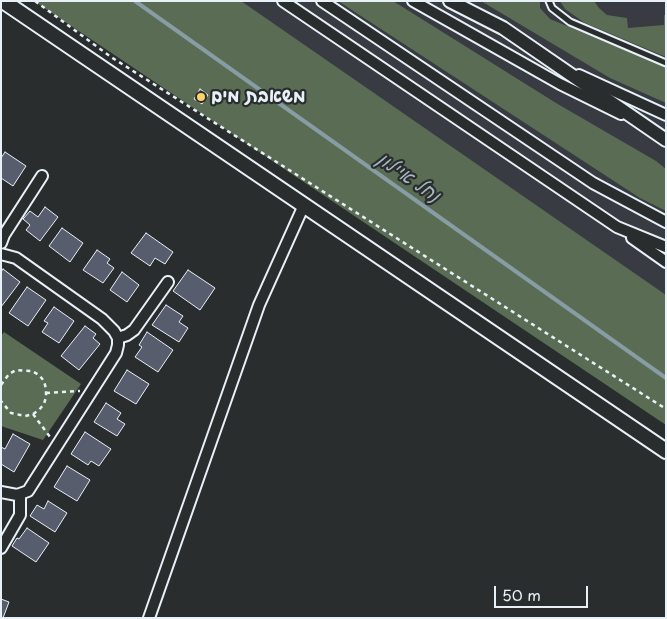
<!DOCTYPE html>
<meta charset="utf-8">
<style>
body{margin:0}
#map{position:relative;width:667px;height:619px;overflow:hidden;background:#2a2d2e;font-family:"Playpen Sans",sans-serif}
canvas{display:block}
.frame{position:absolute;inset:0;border:2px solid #e8f1f8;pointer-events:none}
.scale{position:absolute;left:494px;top:586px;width:94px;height:22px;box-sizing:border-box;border:2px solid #e8f1f8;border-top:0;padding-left:6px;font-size:15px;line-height:18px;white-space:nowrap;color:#e8f1f8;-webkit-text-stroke:4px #2a2d2e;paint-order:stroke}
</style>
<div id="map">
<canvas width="667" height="619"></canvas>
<div class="frame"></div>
<div class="scale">50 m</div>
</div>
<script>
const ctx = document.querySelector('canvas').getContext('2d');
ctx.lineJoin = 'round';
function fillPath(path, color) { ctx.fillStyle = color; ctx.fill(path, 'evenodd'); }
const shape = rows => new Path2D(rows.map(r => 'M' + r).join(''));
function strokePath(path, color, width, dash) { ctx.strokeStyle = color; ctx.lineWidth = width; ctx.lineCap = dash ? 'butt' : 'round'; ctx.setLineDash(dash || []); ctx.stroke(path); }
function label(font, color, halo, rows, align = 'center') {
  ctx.font = font + ' "Playpen Sans","Playpen Sans Hebrew",sans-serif'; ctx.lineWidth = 4.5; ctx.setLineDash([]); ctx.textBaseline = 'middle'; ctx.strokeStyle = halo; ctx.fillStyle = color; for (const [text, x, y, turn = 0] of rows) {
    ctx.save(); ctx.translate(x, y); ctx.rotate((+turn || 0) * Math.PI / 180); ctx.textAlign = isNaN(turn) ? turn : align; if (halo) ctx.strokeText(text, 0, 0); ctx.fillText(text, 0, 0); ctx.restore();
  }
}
const built = shape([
 [187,1,666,1,666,326]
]);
const green = shape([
 [34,1,241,1,666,295,666,425],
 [338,1,393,1,556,103,656,161,666,169,666,211,640,198],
 [481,1,540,1,540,8,550,19,666,67,666,103,610,78],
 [560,1,594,1,599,8,607,15,627,18,628,28,664,25,664,15,666,15,666,57,585,23,565,9],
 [4,332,81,384,43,440,1,426,1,336]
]);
const stream = shape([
 [135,1,666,378]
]);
const building = shape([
 [200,89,208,95,202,104,194,99,200,89],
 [5,152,26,166,13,186,1,178,1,158,5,152],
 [45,207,58,217,40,241,26,230,30,225,23,219,30,211,38,217,45,207],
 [62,228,83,243,70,262,49,246,62,228],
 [146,233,173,252,165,264,155,258,150,266,131,253,146,233],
 [97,250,110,259,107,263,114,268,103,283,83,270,97,250],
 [3,269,20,282,1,307,1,272,3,269],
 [188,270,215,288,200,310,173,291,188,270],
 [122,272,139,285,127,302,110,290,122,272],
 [27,287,46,300,28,326,9,313,27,287],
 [166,305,183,316,179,322,188,328,179,342,152,325,166,305],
 [54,307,74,321,59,343,42,332,48,323,44,321,54,307],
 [85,326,96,334,93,338,100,344,79,370,61,356,85,326],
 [147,332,173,350,158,372,135,357,142,347,139,345,147,332],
 [127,370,149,384,136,404,114,391,127,370],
 [106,403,121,413,117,419,125,424,117,436,94,422,106,403],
 [85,432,111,449,99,466,91,461,88,465,71,454,85,432],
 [13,434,30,444,14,472,1,464,1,447,5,449,13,434],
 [67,466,90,480,77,501,54,487,67,466],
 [48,501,67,513,55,532,30,516,37,505,44,509,48,501],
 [27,528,49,543,36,562,12,546,17,538,19,539,27,528],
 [1,599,9,602,3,618,1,618,1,599]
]);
const path = shape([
 [35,1,111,57,666,409],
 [1,385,9,374,16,370,32,371,39,375,44,381,46,389,46,397,44,404,39,410,33,414,25,416,11,413,1,401],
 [46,393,80,391],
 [33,414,50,437]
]);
const service = shape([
 [549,1,552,8,570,22,666,63]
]);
const minor = shape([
 [283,1,617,227,666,247],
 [322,1,593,183,666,222],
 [413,1,560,84,621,114],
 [579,75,666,115],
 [632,238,666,262],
 [1,243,4,235,42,176],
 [1,254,16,258,102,319,114,331,118,338],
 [1,492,17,495,28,491,116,353,118,345,118,338,127,335,134,330,168,282],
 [1,548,20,515,20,494],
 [149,618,259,305,304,205]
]);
const tertiary = shape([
 [450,1,503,28,666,140]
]);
const secondary = shape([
 [3,1,666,451]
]);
const markers = [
 [201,97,5,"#ffd166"]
];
const poiNames = [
 ["משאבת מים",211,97]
];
const waterNames = [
 ["נחל איילון",408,178,35]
];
fillPath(built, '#383b41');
fillPath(green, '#5b6c55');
strokePath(stream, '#879ca3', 4);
fillPath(building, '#585d6e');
strokePath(building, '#e8f1f8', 1);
strokePath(service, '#e8f1f8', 9);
strokePath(minor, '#e8f1f8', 14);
strokePath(tertiary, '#e8f1f8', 16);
strokePath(secondary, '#e8f1f8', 18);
strokePath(path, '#e8f1f8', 2.5, [4, 4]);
strokePath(service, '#2a2d2e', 5);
strokePath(minor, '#2a2d2e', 10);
strokePath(tertiary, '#2a2d2e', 12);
strokePath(secondary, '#2a2d2e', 14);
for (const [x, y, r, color] of markers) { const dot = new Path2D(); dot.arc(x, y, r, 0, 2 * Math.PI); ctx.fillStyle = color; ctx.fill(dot); strokePath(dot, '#2a2d2e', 2); }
label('bold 18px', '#e8f1f8', '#2a2d2e', poiNames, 'left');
label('italic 19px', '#a8b8c0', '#2a2d2e', waterNames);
</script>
